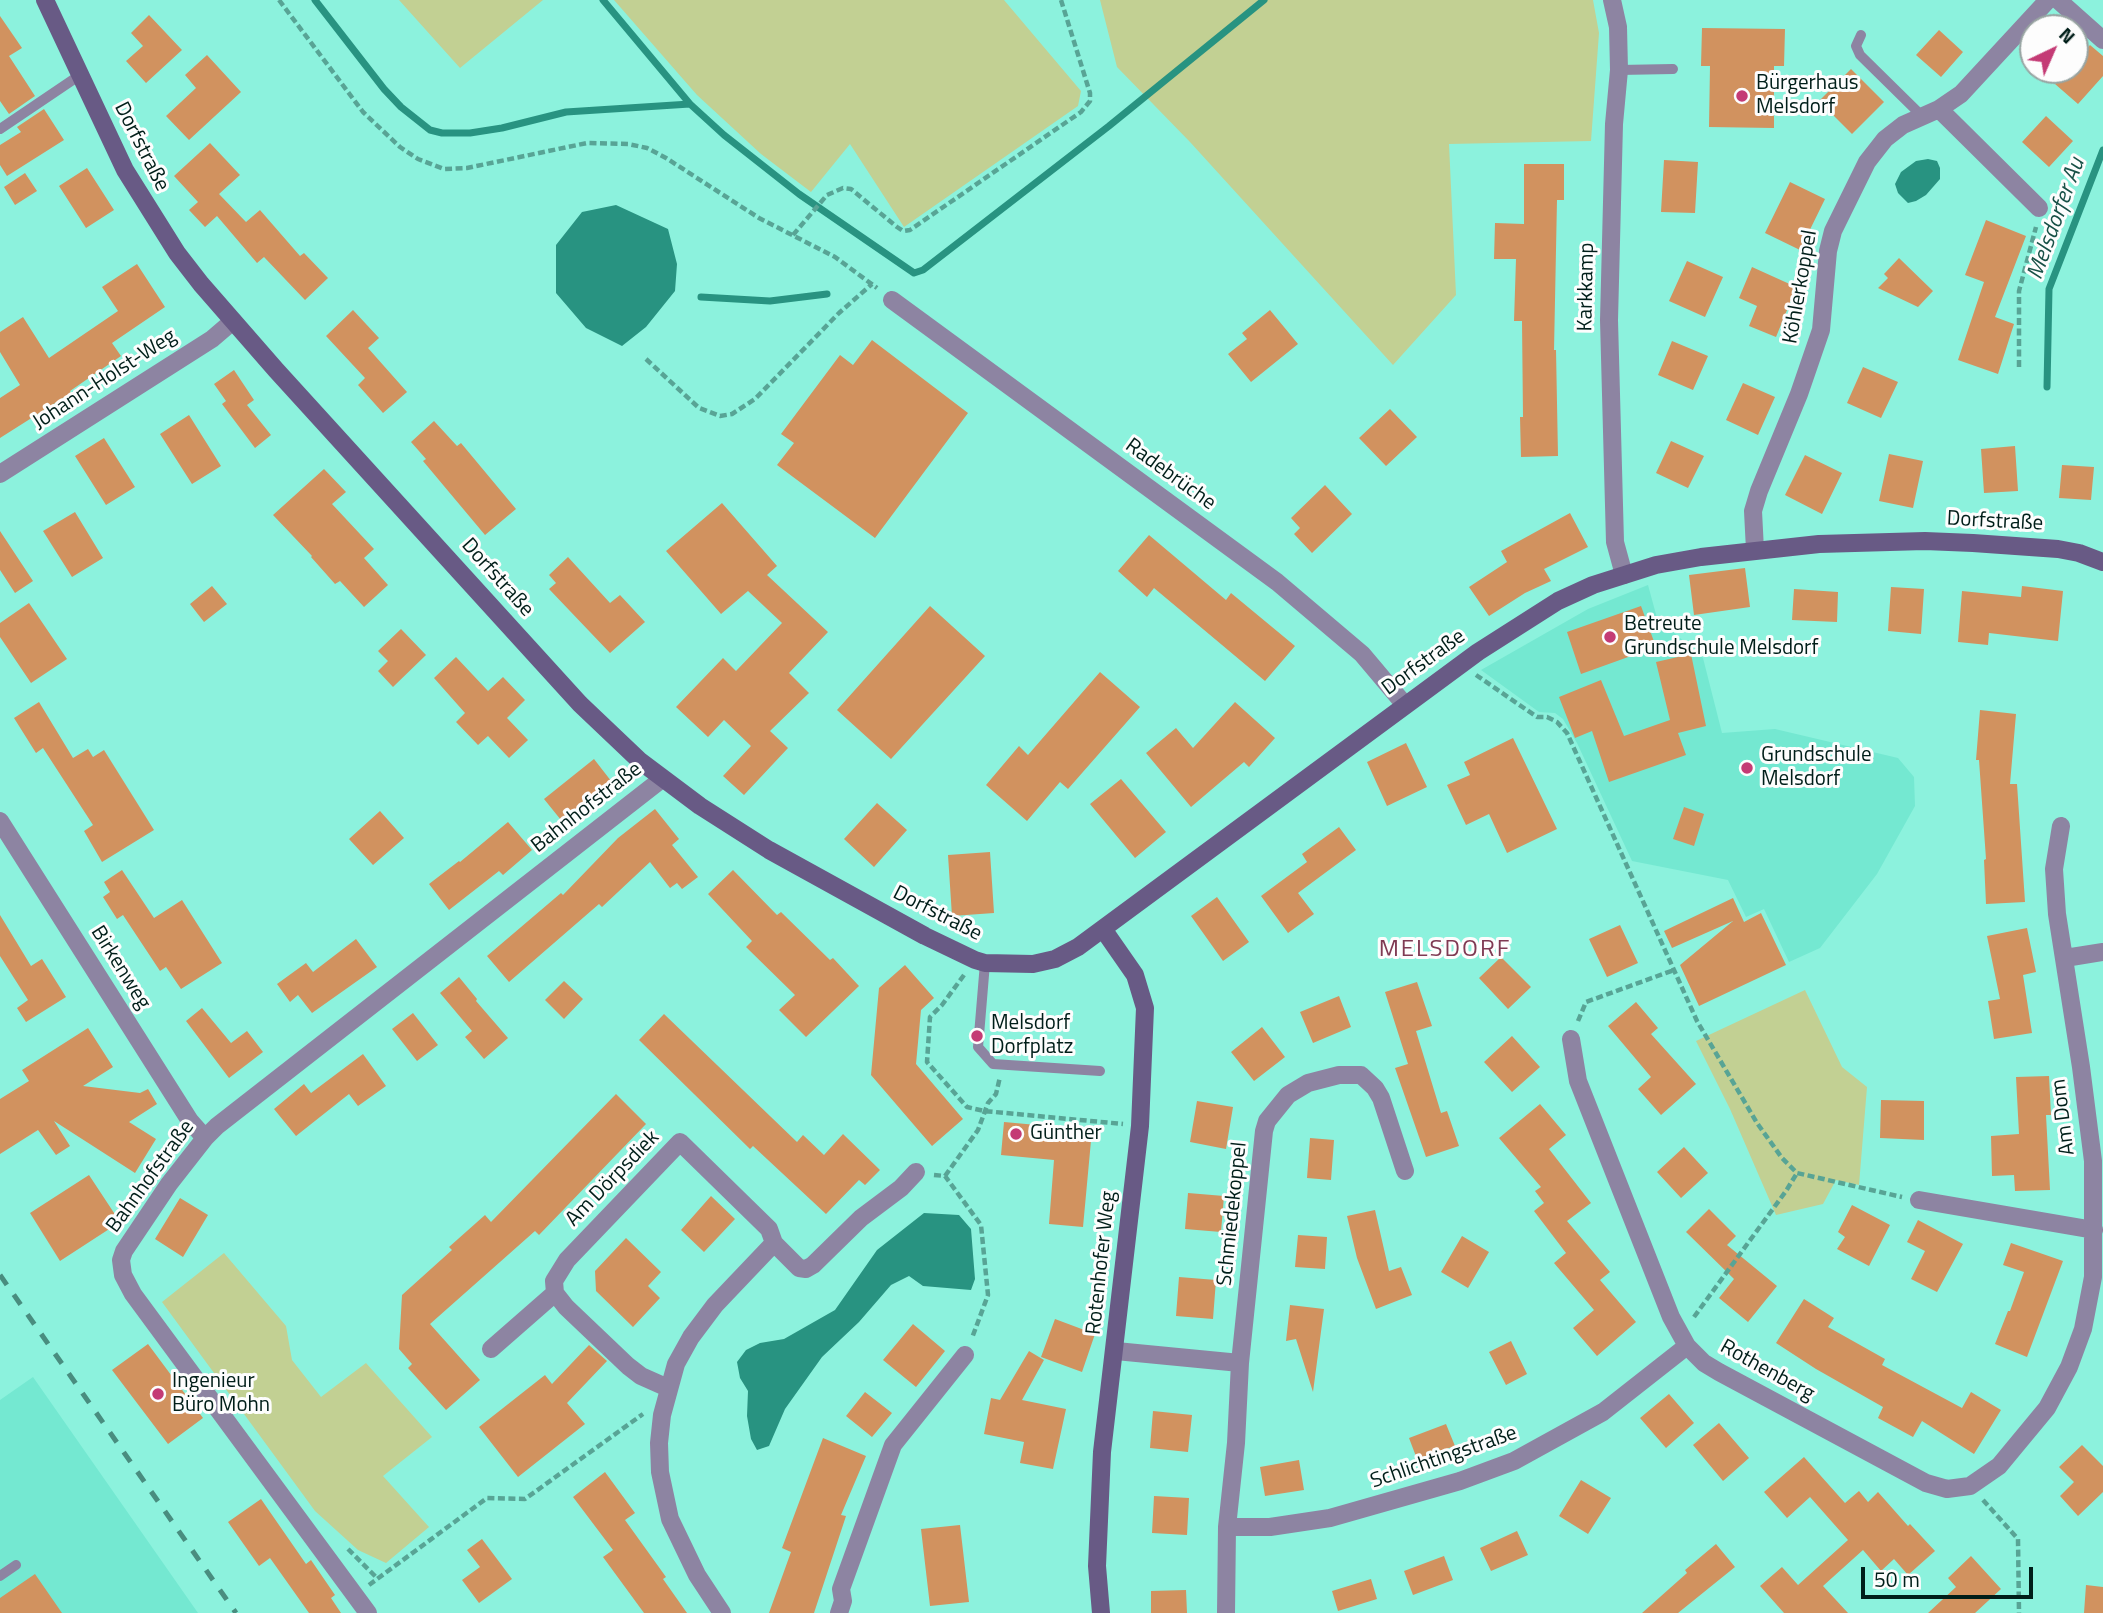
<!DOCTYPE html>
<meta charset="utf-8">
<style>
body{margin:0}
#map{position:relative;width:2103px;height:1613px;overflow:hidden;background:#8cf2dd;font-family:"Titillium Web",sans-serif}
canvas{display:block}
.north{position:absolute;left:2019px;top:14px;width:70px;height:70px;box-sizing:border-box;background:#fdfdfd;border:2px solid #98a4a2;border-radius:50%;rotate:44deg;font-size:19px;font-weight:700;line-height:28px;text-align:center;color:#001e19}
.north::after{content:'';display:block;margin:auto;width:24px;height:32px;background:#c43b75;clip-path:polygon(50% 0,100% 100%,50% 72%,0 100%)}
.scale{position:absolute;left:1861px;top:1567px;width:172px;height:32px;box-sizing:border-box;border:4px solid #001e19;border-top:0;padding-left:9px;font-size:21px;line-height:24px;white-space:nowrap;color:#001e19;-webkit-text-stroke:5px #fdfdfd;paint-order:stroke}
</style>
<div id="map">
<canvas width="2103" height="1613"></canvas>
<div class="north">N</div>
<div class="scale">50 m</div>
</div>
<script>
const ctx = document.querySelector('canvas').getContext('2d');
ctx.lineJoin = 'round';
function fillPath(path, color) { ctx.fillStyle = color; ctx.fill(path, 'evenodd'); }
const shape = rows => new Path2D(rows.map(r => 'M' + r).join(''));
function strokePath(path, color, width, dash) { ctx.strokeStyle = color; ctx.lineWidth = width; ctx.lineCap = dash ? 'butt' : 'round'; ctx.setLineDash(dash || []); ctx.stroke(path); }
function label(font, color, halo, rows, align = 'center') {
  ctx.font = font + ' "Titillium Web",sans-serif'; ctx.lineWidth = 6; ctx.setLineDash([]); ctx.textBaseline = 'middle'; ctx.strokeStyle = halo; ctx.fillStyle = color; for (const [text, x, y, turn = 0] of rows) {
    ctx.save(); ctx.translate(x, y); ctx.rotate((+turn || 0) * Math.PI / 180); ctx.textAlign = isNaN(turn) ? turn : align; if (halo) ctx.strokeText(text, 0, 0); ctx.fillText(text, 0, 0); ctx.restore();
  }
}
const built = shape([
 [1648,585,1657,618,1703,658,1722,733,1775,729,1898,758,1914,777,1915,806,1877,874,1820,948,1789,962,1764,909,1746,917,1728,880,1632,861,1577,743,1563,719,1555,713,1539,712,1481,670,1588,609],
 [33,1377,198,1613,0,1613,0,1400]
]);
const green = shape([
 [399,0,543,0,460,68],
 [614,0,1004,0,1081,91,1078,106,904,227,850,144,811,192,761,154,697,95],
 [1100,0,1593,0,1599,33,1591,141,1449,144,1456,295,1393,365,1190,142,1117,67],
 [1805,990,1842,1067,1867,1087,1859,1185,1836,1180,1823,1204,1776,1215,1730,1109,1696,1041],
 [224,1253,286,1326,292,1360,321,1397,366,1363,432,1437,383,1476,429,1527,386,1563,358,1550,315,1511,162,1302]
]);
const water = shape([
 [1928,159,1937,161,1940,168,1940,179,1926,195,1916,201,1908,203,1898,193,1895,184,1901,172,1916,161],
 [616,205,668,229,677,264,675,291,646,327,622,346,586,328,556,293,556,245,582,212],
 [924,1213,959,1215,971,1229,975,1279,971,1290,923,1286,909,1276,891,1285,859,1322,822,1357,785,1409,769,1446,757,1450,751,1439,747,1416,748,1391,740,1378,737,1362,746,1350,760,1343,784,1339,835,1310,877,1250]
]);
const stream = shape([
 [315,0,384,89,401,107,430,130,442,133,470,133,502,128,566,112,690,104,724,135,799,194,914,273,923,270,1109,126,1264,0],
 [603,0,690,104],
 [701,297,770,301,827,294],
 [2047,387,2049,289,2103,150]
]);
const building = shape([
 [149,15,182,50,146,83,126,61,143,46,131,33],
 [0,16,22,48,9,56,35,96,9,114,0,101],
 [1702,28,1785,29,1784,66,1774,66,1774,128,1709,127,1710,66,1701,66],
 [1939,30,1963,52,1941,77,1916,55],
 [2090,45,2103,56,2103,76,2078,104,2055,84,2067,70,2075,70,2075,61],
 [207,55,241,92,189,140,166,116,196,88,185,75],
 [1851,69,1884,102,1852,134,1819,101],
 [44,109,64,140,7,176,0,165,0,145,21,132,17,127],
 [2046,116,2073,141,2049,167,2022,142],
 [210,143,240,175,219,194,246,222,260,210,300,256,304,253,328,278,305,300,264,257,257,263,217,216,205,227,189,210,198,202,174,176],
 [1664,160,1698,162,1695,213,1661,212],
 [1524,164,1564,164,1564,200,1557,200,1554,350,1556,350,1558,456,1521,457,1520,417,1523,417,1522,321,1514,321,1516,259,1494,259,1495,223,1524,224],
 [87,168,114,210,86,228,59,186],
 [25,173,37,191,15,205,4,187],
 [1790,182,1825,199,1800,250,1765,233],
 [1986,220,2026,236,1995,317,2014,324,1998,374,1958,360,1984,282,1965,275],
 [1899,258,1933,291,1918,307,1878,288,1888,278,1884,274],
 [1687,261,1723,277,1705,317,1669,301],
 [137,264,165,307,112,343,121,356,70,391,71,393,0,438,0,398,20,385,0,352,0,332,23,317,49,358,118,311,102,287],
 [1752,267,1794,286,1794,293,1776,337,1749,326,1757,306,1739,298],
 [353,310,379,338,368,348,407,392,383,413,358,385,365,378,326,336],
 [1270,310,1298,344,1251,382,1228,354,1247,339,1242,333],
 [872,340,968,413,875,538,777,465,794,443,781,434,840,355,853,365],
 [1672,341,1708,356,1693,390,1658,375],
 [1863,367,1898,382,1881,418,1847,403],
 [234,370,254,400,247,405,271,435,255,448,222,404,226,401,214,384],
 [1743,383,1775,397,1758,435,1726,420],
 [1390,409,1417,437,1386,466,1359,438],
 [189,415,221,466,192,484,160,434],
 [434,421,457,446,461,443,516,509,485,535,423,461,426,459,411,442],
 [104,438,135,487,106,505,75,456],
 [1671,441,1704,456,1688,488,1656,473],
 [2015,446,2018,491,1984,493,1981,449],
 [1889,454,1923,461,1913,508,1879,501],
 [1805,455,1842,473,1822,514,1785,495],
 [2062,465,2094,467,2091,500,2059,498],
 [324,469,346,492,332,504,374,549,364,558,388,585,364,607,340,581,335,584,311,557,312,556,273,515],
 [1325,485,1352,514,1312,553,1294,534,1300,528,1291,518],
 [722,503,777,566,767,575,828,632,789,673,809,693,770,731,788,748,744,795,723,776,751,746,724,720,708,737,676,707,723,658,736,671,782,623,748,591,721,614,666,551],
 [75,512,103,558,72,577,43,531],
 [1570,513,1588,547,1544,569,1551,581,1525,593,1489,616,1469,587,1507,562,1501,551],
 [0,531,33,581,15,593,0,570],
 [1149,535,1226,600,1231,593,1295,646,1265,681,1154,588,1147,597,1118,571],
 [568,557,610,603,620,595,645,622,610,653,549,589,556,583,549,575],
 [1745,568,1750,607,1694,615,1689,575],
 [212,586,227,604,204,622,190,604],
 [2022,586,2063,591,2058,641,1989,633,1988,645,1958,642,1962,591,2021,597],
 [1891,587,1924,589,1921,634,1888,631],
 [1794,589,1838,592,1837,622,1792,620],
 [29,603,67,659,31,683,0,637,0,623],
 [930,606,985,656,891,759,837,710],
 [1641,606,1656,647,1581,674,1567,632],
 [401,629,426,655,393,687,378,671,388,661,378,651],
 [1691,654,1706,726,1678,733,1686,755,1609,782,1592,731,1575,738,1559,697,1601,680,1624,736,1670,720,1656,662],
 [456,657,488,691,503,677,525,700,507,718,528,740,509,758,488,736,478,745,456,722,465,713,434,678],
 [1100,672,1140,707,1068,789,1060,782,1027,821,986,785,1019,746,1028,755],
 [39,702,73,758,88,749,93,757,104,750,154,830,102,862,84,831,93,825,43,748,36,753,14,718],
 [1235,702,1275,738,1249,767,1244,762,1191,807,1146,753,1176,728,1193,748],
 [1980,710,2016,714,2010,784,2017,784,2025,902,1986,904,1984,860,1986,859,1979,760,1976,760],
 [1513,738,1557,829,1507,853,1489,814,1466,825,1447,785,1470,775,1464,762],
 [1406,743,1427,787,1387,806,1367,762],
 [594,759,615,786,565,825,544,799],
 [1121,779,1166,832,1135,858,1090,804],
 [877,803,907,830,874,867,844,839],
 [1684,807,1704,814,1694,846,1673,839],
 [655,809,679,839,672,845,698,877,682,889,677,883,670,888,650,862,602,907,599,904,509,982,487,956,561,893,563,895,618,838],
 [380,811,404,838,373,865,349,839],
 [508,822,532,850,503,875,499,871,449,910,429,884,459,861,460,862],
 [1339,827,1356,850,1298,893,1314,914,1288,933,1261,896,1307,862,1302,854],
 [990,852,994,913,952,916,948,855],
 [122,870,154,918,182,900,222,963,181,989,166,967,160,971,123,915,117,919,103,897,110,892,104,882],
 [733,870,777,915,781,912,830,960,833,958,859,986,806,1037,779,1010,795,995,746,947,752,941,708,894],
 [1217,897,1249,942,1223,961,1191,916],
 [1733,898,1744,922,1761,913,1786,965,1699,1006,1680,965,1733,921,1672,948,1664,931],
 [0,915,31,966,42,959,66,997,26,1022,17,1008,28,1000,0,956],
 [1620,925,1638,963,1607,977,1589,939],
 [2027,928,2036,972,2023,975,2032,1033,1994,1039,1988,1001,2000,999,1987,936],
 [356,939,377,967,312,1013,298,995,290,1002,277,984,306,963,313,972],
 [1501,957,1531,987,1508,1009,1479,978],
 [905,965,934,998,921,1010,916,1064,963,1119,932,1146,871,1075,879,988],
 [459,977,477,999,476,1001,508,1038,484,1059,465,1037,472,1031,440,993],
 [564,981,583,999,564,1019,545,1000],
 [1417,982,1432,1026,1416,1031,1441,1113,1447,1111,1459,1146,1426,1157,1395,1068,1408,1064,1385,992],
 [1339,996,1351,1027,1313,1043,1300,1012],
 [1636,1002,1658,1028,1651,1034,1696,1084,1661,1115,1638,1089,1651,1077,1608,1026],
 [202,1008,231,1043,247,1031,263,1052,229,1078,186,1021],
 [413,1013,438,1045,417,1061,392,1029],
 [664,1014,797,1142,803,1135,824,1155,843,1134,880,1170,865,1185,859,1180,826,1214,753,1146,750,1149,639,1040],
 [1262,1027,1285,1057,1254,1081,1231,1052],
 [88,1028,113,1067,83,1086,140,1093,148,1089,157,1104,129,1122,156,1139,135,1173,54,1121,70,1146,56,1155,38,1130,0,1154,0,1099,29,1081,22,1070],
 [1512,1036,1540,1067,1512,1092,1484,1062],
 [363,1054,386,1086,358,1106,349,1094,296,1136,274,1109,304,1084,311,1093],
 [2049,1076,2051,1115,2046,1115,2050,1190,2015,1191,2014,1175,1992,1176,1991,1136,2019,1134,2016,1077],
 [616,1094,646,1124,539,1235,535,1231,430,1324,480,1380,446,1410,408,1368,412,1364,399,1349,402,1295,452,1250,449,1247,485,1215,491,1222],
 [1881,1100,1924,1101,1924,1140,1880,1138],
 [1197,1101,1233,1107,1226,1149,1190,1142],
 [1540,1104,1566,1135,1549,1149,1591,1203,1567,1221,1610,1272,1600,1280,1636,1322,1597,1356,1573,1328,1594,1310,1554,1263,1566,1253,1534,1211,1544,1203,1535,1191,1541,1187,1499,1138],
 [1004,1122,1092,1130,1083,1227,1049,1224,1054,1160,1001,1155],
 [1310,1138,1334,1140,1331,1180,1307,1178],
 [1684,1147,1708,1173,1681,1198,1657,1172],
 [89,1175,120,1222,60,1261,30,1213],
 [1188,1193,1224,1196,1221,1232,1185,1229],
 [711,1196,735,1219,704,1252,681,1230],
 [180,1198,208,1215,183,1257,155,1239],
 [1852,1205,1890,1225,1869,1266,1837,1249,1845,1237,1838,1232],
 [1709,1209,1736,1236,1727,1245,1777,1286,1748,1322,1719,1298,1734,1279,1686,1232],
 [1375,1210,1389,1271,1401,1267,1412,1295,1376,1309,1357,1258,1347,1216],
 [1918,1220,1963,1244,1937,1292,1911,1279,1925,1251,1907,1242],
 [1298,1235,1327,1237,1325,1269,1295,1267],
 [1462,1236,1489,1252,1468,1288,1441,1272],
 [626,1238,661,1272,648,1286,660,1298,633,1327,596,1291,595,1271],
 [2011,1243,2063,1261,2027,1357,1995,1344,2008,1311,2010,1311,2024,1272,2003,1265],
 [1179,1277,1216,1280,1213,1319,1176,1316],
 [1804,1299,1834,1318,1828,1327,1885,1359,1882,1365,1962,1408,1971,1392,2001,1410,1974,1454,1922,1421,1913,1437,1878,1418,1883,1407,1816,1369,1776,1343],
 [1290,1305,1324,1309,1313,1392,1296,1339,1286,1341],
 [1055,1319,1095,1334,1082,1372,1041,1357],
 [913,1324,945,1351,916,1387,883,1360],
 [1511,1341,1527,1374,1506,1385,1489,1352],
 [148,1344,203,1418,168,1444,112,1370],
 [589,1345,607,1361,567,1403,585,1424,518,1477,479,1427,545,1375,552,1384],
 [1029,1351,1044,1360,1022,1400,1066,1409,1053,1469,1020,1463,1024,1442,984,1434,991,1398,1000,1400],
 [865,1392,892,1413,872,1437,846,1416],
 [1669,1394,1694,1423,1666,1448,1640,1418],
 [1153,1411,1192,1415,1188,1452,1150,1448],
 [1719,1423,1749,1458,1723,1481,1693,1445],
 [1446,1424,1455,1446,1417,1459,1409,1438],
 [823,1438,866,1456,841,1515,846,1516,814,1613,769,1613,791,1552,782,1548],
 [2082,1445,2103,1466,2103,1492,2078,1516,2060,1496,2074,1482,2059,1467],
 [1804,1457,1845,1503,1859,1491,1868,1502,1878,1492,1908,1526,1910,1524,1935,1551,1908,1575,1894,1559,1881,1571,1863,1550,1823,1586,1848,1613,1784,1613,1760,1586,1782,1567,1798,1585,1848,1540,1810,1497,1787,1518,1764,1492],
 [1299,1460,1304,1490,1265,1496,1260,1467],
 [605,1472,635,1513,625,1520,666,1577,663,1579,687,1613,644,1613,603,1557,613,1550,573,1497],
 [1581,1480,1611,1498,1588,1534,1559,1516],
 [1154,1496,1189,1498,1187,1535,1152,1533],
 [261,1499,306,1564,311,1560,335,1595,331,1598,341,1613,309,1613,270,1558,259,1566,228,1522],
 [960,1525,969,1602,930,1606,921,1529],
 [1517,1531,1528,1555,1491,1571,1480,1548],
 [482,1539,512,1579,479,1603,462,1580,480,1567,467,1550],
 [1716,1544,1735,1567,1678,1613,1642,1613,1687,1573,1685,1570],
 [1444,1556,1453,1580,1413,1595,1404,1571],
 [1971,1556,2001,1589,1975,1613,1928,1613,1956,1587,1948,1578],
 [35,1574,62,1613,0,1613,0,1598],
 [1371,1579,1377,1599,1338,1611,1332,1591],
 [2086,1585,2103,1587,2103,1613,2084,1613],
 [1186,1590,1187,1613,1151,1613,1151,1591]
]);
const path = shape([
 [279,0,363,112,400,147,418,159,444,169,467,168,587,143,628,144,647,148,666,158,759,218,835,257,877,288],
 [793,235,827,195,843,188,851,189,897,227,903,231,910,230,1081,112,1090,101,1090,93,1061,0],
 [646,359,699,408,720,416,732,414,755,399,839,313,872,284],
 [2019,367,2019,291,2036,227],
 [1476,675,1537,717,1547,717,1557,722,1567,733,1697,1021,1757,1123,1782,1158,1797,1173,1902,1197],
 [964,975,942,1005,930,1017,927,1062,967,1107,984,1111,1123,1124],
 [1578,1021,1586,1002,1674,970],
 [934,1175,945,1176,981,1225,988,1295,972,1338],
 [945,1176,978,1130,988,1103,996,1094,1000,1077],
 [1694,1317,1786,1191,1797,1173],
 [1983,1500,2018,1539,2019,1613],
 [348,1549,377,1578],
 [369,1585,487,1498,525,1499,643,1414]
]);
const lane = shape([
 [1861,35,1856,46,1860,55,1922,116],
 [1619,70,1673,69],
 [0,129,80,75],
 [985,963,978,1047,993,1064,1100,1071],
 [0,1576,16,1565]
]);
const street = shape([
 [1612,0,1618,27,1619,70,1614,124,1609,320,1615,542,1624,575],
 [2058,0,2103,40],
 [1939,109,2039,208],
 [892,300,1277,582,1362,654,1405,705],
 [0,474,212,339,233,321],
 [1755,550,1753,511,1759,491,1799,394,1821,330,1828,251,1833,231,1867,162,1885,139,1903,125,1939,109,1961,94,2048,0],
 [0,821,190,1121,205,1138],
 [2065,958,2103,952],
 [1571,1039,1578,1081,1671,1317,1687,1346,1704,1363,1719,1372,1926,1483,1947,1489,1970,1486,1999,1466,2047,1408,2069,1367,2083,1329,2093,1277,2093,1161,2081,1067,2057,914,2054,869,2061,826],
 [1919,1200,2094,1230],
 [491,1349,555,1293],
 [1116,1351,1240,1363],
 [668,1388,641,1376,628,1366,566,1307,555,1293,554,1281,567,1260,680,1142,769,1229,774,1243,799,1268,806,1269,813,1265,861,1218,901,1188,916,1172],
 [1227,1527,1270,1527,1330,1518,1460,1481,1514,1461,1603,1412,1687,1346],
 [368,1613,133,1294,123,1275,121,1260,124,1251,169,1184,205,1138,217,1126,662,779],
 [722,1613,697,1575,670,1519,660,1472,659,1443,662,1415,676,1364,691,1337,715,1305,774,1243],
 [839,1613,843,1601,841,1589,893,1445,965,1355],
 [1226,1613,1227,1527,1236,1443,1240,1363,1264,1131,1267,1121,1288,1095,1308,1083,1339,1075,1361,1075,1375,1088,1381,1098,1405,1171]
]);
const secondary = shape([
 [45,0,125,170,177,253,201,284,276,370,580,704,640,761,700,806,769,850,925,936,975,960,985,963,1033,964,1055,959,1078,947,1478,652,1558,601,1593,585,1656,565,1701,557,1819,544,1925,541,1973,543,2058,549,2079,553,2103,562],
 [1101,1613,1097,1566,1102,1452,1140,1126,1145,1008,1135,975,1103,929]
]);
const rail = shape([
 [0,1275,236,1613]
]);
const markers = [
 [1742,96,7,"#c43b75"],
 [1610,637,7,"#c43b75"],
 [1747,768,7,"#c43b75"],
 [977,1036,7,"#c43b75"],
 [1016,1134,7,"#c43b75"],
 [158,1394,7,"#c43b75"]
];
const poiNames = [
 ["Bürgerhaus",1756,84],
 ["Melsdorf",1756,108],
 ["Betreute",1624,625],
 ["Grundschule Melsdorf",1624,649],
 ["Grundschule",1761,756],
 ["Melsdorf",1761,780],
 ["Melsdorf",991,1024],
 ["Dorfplatz",991,1048],
 ["Günther",1030,1134],
 ["Ingenieur",172,1382],
 ["Büro Mohn",172,1406]
];
const streetNames = [
 ["Dorfstraße",141,147,63],
 ["Karkkamp",1587,287,-89],
 ["Köhlerkoppel",1801,287,-80],
 ["Johann-Holst-Weg",105,380,-33],
 ["Radebrüche",1170,475,36],
 ["Dorfstraße",1995,522,3],
 ["Dorfstraße",497,578,48],
 ["Dorfstraße",1424,663,-36],
 ["Bahnhofstraße",587,808,-38],
 ["Dorfstraße",937,914,27],
 ["Birkenweg",120,968,58],
 ["Am Dom",2064,1117,-97],
 ["Bahnhofstraße",151,1177,-54],
 ["Am Dörpsdiek",613,1179,-46],
 ["Schmiedekoppel",1233,1214,-84],
 ["Rotenhofer Weg",1102,1263,-84],
 ["Rothenberg",1767,1371,29],
 ["Schlichtingstraße",1444,1458,-19]
];
const waterNames = [
 ["Melsdorfer Au",2057,219,-70]
];
const quarterNames = [
 ["MELSDORF",1445,950]
];
fillPath(built, '#74e8d1');
fillPath(green, '#c2d093');
fillPath(water, '#289381');
strokePath(stream, '#289381', 7);
fillPath(building, '#d1925f');
strokePath(path, '#58a495', 4.5, [7, 3.5]);
strokePath(lane, '#8d84a2', 10);
strokePath(street, '#8d84a2', 18);
strokePath(secondary, '#685a85', 18);
strokePath(rail, '#498d7f', 5, [12, 12]);
for (const [x, y, r, color] of markers) { const dot = new Path2D(); dot.arc(x, y, r, 0, 2 * Math.PI); ctx.fillStyle = color; ctx.fill(dot); strokePath(dot, '#fdfdfd', 2.5); }
label('21px', '#001e19', '#fdfdfd', poiNames, 'left');
label('21px', '#001e19', '#fdfdfd', streetNames);
label('italic 23px', '#185147', '#fdfdfd', waterNames);
ctx.letterSpacing = '2px';
label('24px', '#7f3a53', '#fdfdfd', quarterNames);
ctx.letterSpacing = '0px';
</script>
